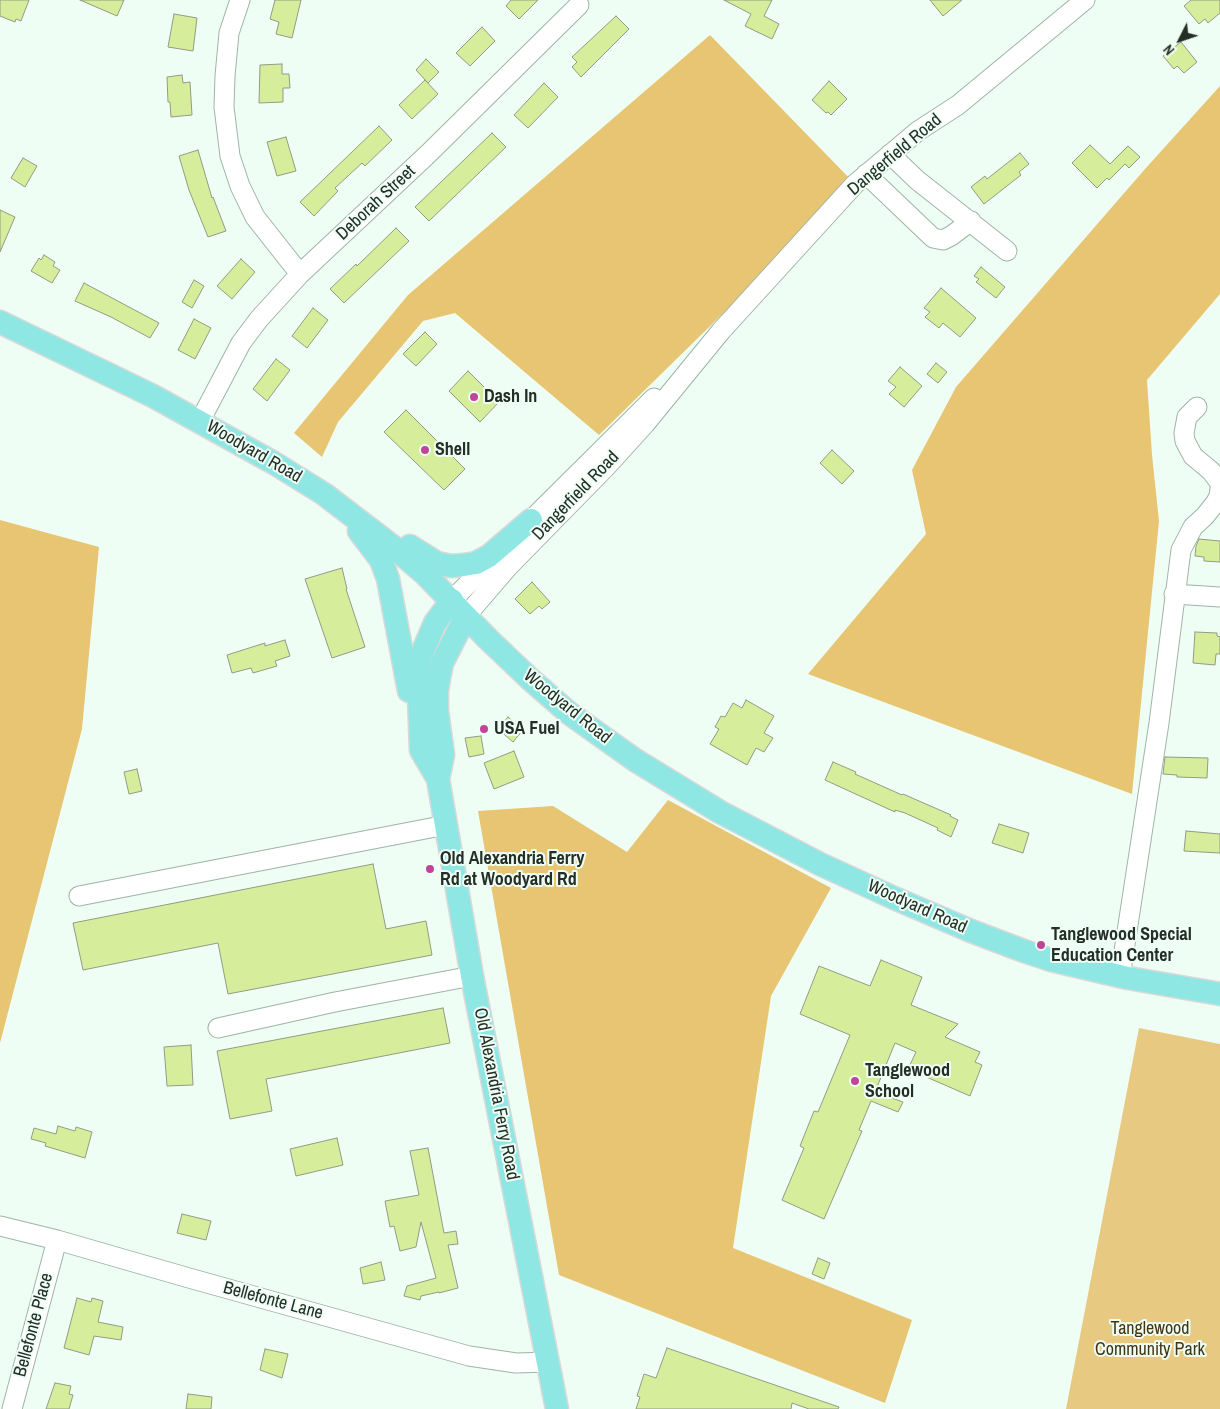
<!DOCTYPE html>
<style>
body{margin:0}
#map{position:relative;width:1220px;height:1409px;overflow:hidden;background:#eefef4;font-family:"Archivo Narrow",sans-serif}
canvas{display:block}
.north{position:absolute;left:1155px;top:15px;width:50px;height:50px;-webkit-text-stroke:4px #eefef4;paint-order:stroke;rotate:229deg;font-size:14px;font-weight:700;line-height:20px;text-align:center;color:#242e27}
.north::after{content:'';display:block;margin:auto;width:18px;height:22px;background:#242e27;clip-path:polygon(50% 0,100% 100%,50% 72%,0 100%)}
</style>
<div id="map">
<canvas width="1220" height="1409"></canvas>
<div class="north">N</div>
</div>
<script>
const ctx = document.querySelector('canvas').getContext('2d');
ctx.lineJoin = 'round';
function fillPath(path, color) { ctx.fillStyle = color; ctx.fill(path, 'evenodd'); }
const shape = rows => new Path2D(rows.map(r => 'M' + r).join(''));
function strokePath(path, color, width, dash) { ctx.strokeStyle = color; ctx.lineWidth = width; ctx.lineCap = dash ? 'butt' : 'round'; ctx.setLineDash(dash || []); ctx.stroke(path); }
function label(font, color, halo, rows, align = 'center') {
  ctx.font = font + ' "Archivo Narrow",sans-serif'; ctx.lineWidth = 4; ctx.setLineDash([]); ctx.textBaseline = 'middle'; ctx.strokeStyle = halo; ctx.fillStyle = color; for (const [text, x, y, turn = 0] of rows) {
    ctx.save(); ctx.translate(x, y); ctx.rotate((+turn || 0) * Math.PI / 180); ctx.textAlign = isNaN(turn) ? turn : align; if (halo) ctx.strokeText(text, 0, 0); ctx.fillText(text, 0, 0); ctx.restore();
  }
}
const green = shape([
 [1139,1028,1220,1044,1220,1409,1066,1409]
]);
const forest = shape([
 [710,35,855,184,599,435,455,313,423,321,338,422,322,457,294,433,408,295],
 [1220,86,1220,294,1147,380,1152,455,1159,521,1132,794,808,674,926,534,912,470,956,387,1145,169],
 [0,520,99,547,82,729,0,1043],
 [668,800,831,888,771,996,733,1248,912,1320,885,1403,559,1275,478,811,553,806,627,852]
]);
const building = shape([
 [0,0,29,0,21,21,16,19,15,22,0,16,0,0],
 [80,0,124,0,117,16,80,0],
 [275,0,301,0,292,38,276,34,279,22,270,19,275,0],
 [511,0,538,0,519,19,506,6,511,0],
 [724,0,772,0,764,16,779,24,772,39,745,26,751,14,724,0],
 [930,0,962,0,943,16,930,0],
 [1191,0,1220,0,1220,13,1208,23,1205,19,1199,24,1184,6,1191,0],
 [174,14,197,18,193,51,168,47,174,14],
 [616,16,629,29,581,77,572,67,577,62,572,57,616,16],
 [482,27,495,41,470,66,456,53,482,27],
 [1181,42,1197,62,1184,73,1177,66,1174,69,1163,56,1181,42],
 [426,59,439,72,428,83,416,70,426,59],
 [282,64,282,74,289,74,290,88,283,88,283,102,259,103,260,65,282,64],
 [182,75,183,83,190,82,192,115,171,117,170,102,168,102,167,77,182,75],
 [425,80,438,94,412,119,399,105,425,80],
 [829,81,847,99,831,115,828,112,826,113,812,100,829,81],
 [544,83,558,97,528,128,514,115,544,83],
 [379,126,392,140,365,166,362,163,335,188,338,191,314,216,300,202,379,126],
 [492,133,506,147,429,221,415,207,492,133],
 [286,137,296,171,277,176,267,142,286,137],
 [1090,145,1110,164,1128,146,1140,157,1129,168,1125,164,1109,180,1107,178,1097,188,1072,163,1090,145],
 [198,150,212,198,213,197,226,231,208,237,189,190,179,156,198,150],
 [1020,153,1029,164,1019,172,1021,175,984,204,971,187,985,176,987,179,1020,153],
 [23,158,37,166,25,187,11,178,23,158],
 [0,210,15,217,0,252,0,210],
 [396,228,409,241,344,303,330,289,356,264,357,266,396,228],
 [44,255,55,262,53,266,60,270,52,283,31,271,39,258,41,260,44,255],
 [241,259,255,272,232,299,217,286,241,259],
 [981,267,1005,287,996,298,976,282,979,279,974,276,981,267],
 [194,280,204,286,192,308,182,302,194,280],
 [84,283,159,323,150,338,111,317,75,301,84,283],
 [941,288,976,318,960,337,943,323,939,328,925,317,930,312,924,308,941,288],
 [313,308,328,320,307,348,292,336,313,308],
 [194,319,211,328,195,359,178,350,194,319],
 [425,332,437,344,416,366,403,354,425,332],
 [276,359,290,370,267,401,253,389,276,359],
 [936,363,947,372,938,383,927,374,936,363],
 [900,367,922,386,904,407,889,394,896,387,888,381,900,367],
 [468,371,499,402,480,422,449,391,468,371],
 [406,410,465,469,444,490,384,432,406,410],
 [832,450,854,471,842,484,820,463,832,450],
 [1199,539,1220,541,1220,562,1204,561,1204,557,1195,556,1196,546,1199,539],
 [342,568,347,589,346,589,365,647,332,658,305,579,342,568],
 [532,582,550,602,542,609,539,606,530,614,515,599,532,582],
 [1195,632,1217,633,1217,636,1220,637,1220,654,1216,654,1215,665,1193,663,1195,632],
 [285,640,290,656,275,661,277,666,253,673,251,668,232,673,227,655,265,643,265,646,285,640],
 [746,700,774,716,764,733,773,738,764,752,756,748,747,765,710,744,719,729,715,727,721,716,725,717,733,703,742,708,746,700],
 [508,717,523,730,513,742,498,729,508,717],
 [481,736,484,754,469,757,465,738,481,736],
 [514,751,524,777,494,789,484,763,514,751],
 [1165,757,1208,758,1207,778,1177,777,1177,775,1163,774,1165,757],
 [833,762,856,772,855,774,902,795,903,794,951,815,950,816,958,820,951,837,937,830,938,828,905,813,895,810,895,812,825,780,833,762],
 [137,769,142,791,129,794,124,772,137,769],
 [999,824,1029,833,1023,853,992,843,999,824],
 [1186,831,1220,834,1220,853,1184,851,1186,831],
 [373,864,386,929,426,921,432,955,228,994,218,943,83,970,73,923,373,864],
 [881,960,922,977,911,1005,958,1024,945,1037,980,1052,975,1062,982,1065,970,1096,908,1069,916,1052,895,1043,875,1092,903,1102,898,1112,871,1101,859,1130,862,1131,824,1219,782,1200,804,1148,800,1146,814,1111,818,1112,850,1035,800,1014,819,966,870,986,881,960],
 [443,1008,450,1043,266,1079,272,1111,230,1119,217,1051,443,1008],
 [191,1045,193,1085,167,1086,164,1047,191,1045],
 [58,1126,75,1131,76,1127,92,1132,85,1158,45,1146,46,1143,31,1139,34,1128,56,1134,58,1126],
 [337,1138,343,1165,296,1176,290,1149,337,1138],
 [428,1148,444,1233,456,1231,458,1244,448,1245,458,1288,439,1293,439,1292,421,1296,420,1300,404,1296,407,1286,436,1278,421,1222,416,1247,400,1251,394,1226,390,1227,385,1201,419,1195,410,1151,428,1148],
 [182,1214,211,1221,206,1240,177,1233,182,1214],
 [818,1258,830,1263,824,1279,812,1274,818,1258],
 [381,1262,385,1280,363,1284,360,1268,381,1262],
 [77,1298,91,1302,92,1298,103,1301,98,1322,123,1327,121,1340,94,1336,89,1355,64,1348,77,1298],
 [667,1348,839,1407,838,1409,809,1409,792,1403,791,1409,636,1409,640,1397,637,1396,644,1374,656,1378,667,1348],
 [265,1349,288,1354,282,1378,260,1370,265,1349],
 [55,1383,71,1386,69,1394,73,1395,69,1409,46,1409,55,1383],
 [188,1394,212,1397,211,1409,186,1409,188,1394]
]);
const minor = shape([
 [240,0,229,33,225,76,224,107,230,156,240,186,255,217,300,274],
 [890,154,917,180,1007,251],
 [866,174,933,238,943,240,951,236,971,221],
 [1197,407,1187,417,1184,433,1185,441,1193,456,1211,471,1220,483],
 [200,421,241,343,259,319,300,274,428,154,579,5],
 [521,530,654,398],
 [1174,594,1220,597],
 [452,600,495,557],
 [466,616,508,567,606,467,645,424,721,331,855,184,918,131,958,105,1085,0],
 [79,896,446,825],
 [1120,977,1159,723,1181,550,1193,527,1205,516,1216,502,1219,496,1220,489],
 [218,1028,335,1002,472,976],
 [0,1226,57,1240,189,1278,469,1356,516,1363,549,1362],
 [12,1409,57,1240]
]);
const major = shape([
 [0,322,153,396,274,463,324,494,392,546,425,574,488,639,530,679,569,713,635,760,720,812,820,864,894,898,971,931,1024,951,1051,960,1128,978,1220,994],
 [359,531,381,560,388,579,409,691],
 [410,546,437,563,451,566,464,565,476,563,489,556,531,520],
 [452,600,435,623,420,658,418,671,421,750,438,779,472,976,557,1409],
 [438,779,443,755,437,711,437,691,439,678,442,663,466,616]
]);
const markers = [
 [474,397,5,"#c04596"],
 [425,450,5,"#c04596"],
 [484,729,5,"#c04596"],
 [430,869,5,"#c04596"],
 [1041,945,5,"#c04596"],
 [855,1081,5,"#c04596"]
];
const streetNames = [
 ["Dangerfield Road",895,155,-40],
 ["Deborah Street",376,203,-43],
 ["Woodyard Road",254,452,30],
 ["Dangerfield Road",576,496,-46],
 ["Woodyard Road",567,707,39],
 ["Woodyard Road",917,907,24],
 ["Old Alexandria Ferry Road",496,1094,79],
 ["Bellefonte Lane",273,1301,15],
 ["Bellefonte Place",34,1325,-75]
];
const poiNames = [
 ["Dash In",484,397],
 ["Shell",435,450],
 ["USA Fuel",494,729],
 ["Old Alexandria Ferry",440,859],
 ["Rd at Woodyard Rd",440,880],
 ["Tanglewood Special",1051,935],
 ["Education Center",1051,956],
 ["Tanglewood",865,1071],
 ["School",865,1092]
];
const parkNames = [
 ["Tanglewood",1150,1329],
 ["Community Park",1150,1350]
];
fillPath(green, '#e7c982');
fillPath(forest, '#e7c572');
fillPath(building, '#d6ee9c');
strokePath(building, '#939b83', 1);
strokePath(minor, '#9db5a5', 21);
strokePath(major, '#d8d9d8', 25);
strokePath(minor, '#fff', 19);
strokePath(major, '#8fe7e4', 22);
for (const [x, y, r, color] of markers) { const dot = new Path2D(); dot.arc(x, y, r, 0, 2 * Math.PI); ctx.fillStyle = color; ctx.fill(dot); strokePath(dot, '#eefef4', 2); }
label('18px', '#242e27', '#eefef4', streetNames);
label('bold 18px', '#242e27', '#eefef4', poiNames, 'left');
label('18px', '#443511', '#eefef4', parkNames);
</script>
